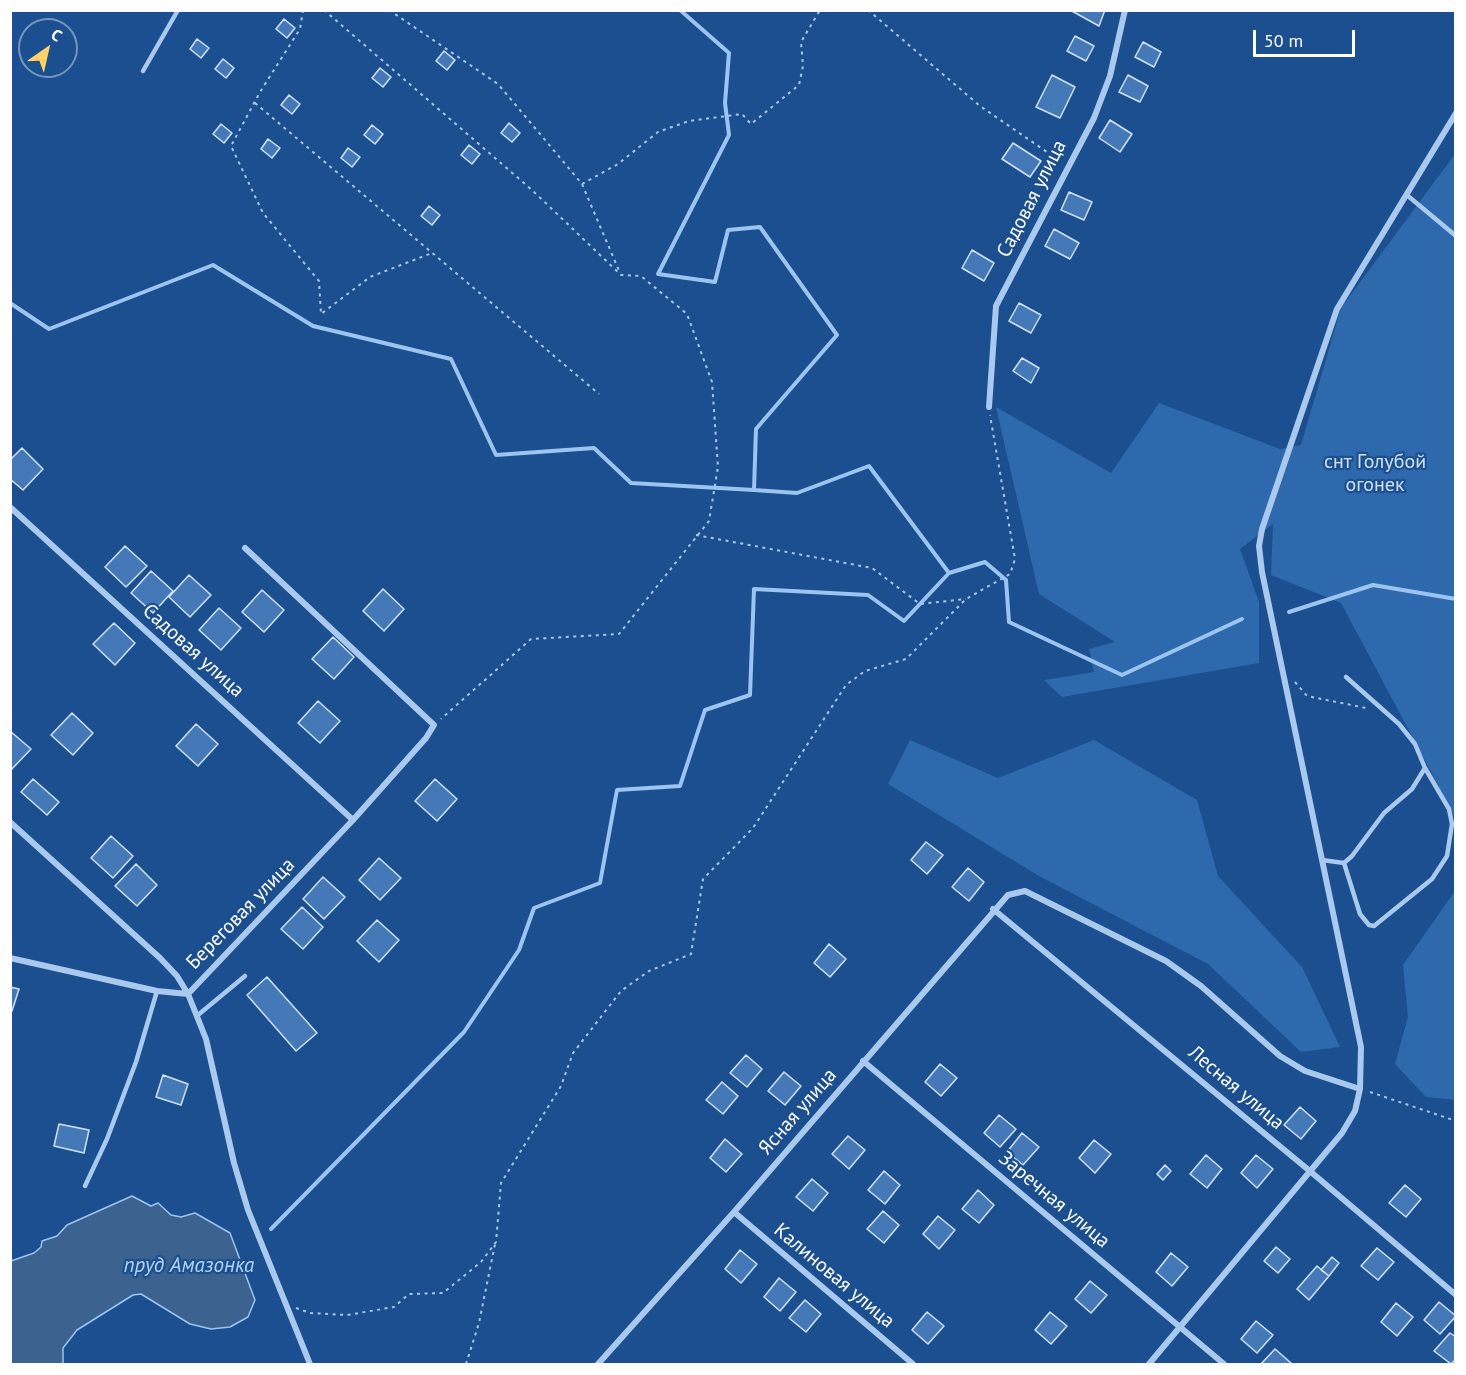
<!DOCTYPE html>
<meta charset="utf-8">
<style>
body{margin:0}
#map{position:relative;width:1466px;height:1375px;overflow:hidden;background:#1b4f8f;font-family:"PT Sans",sans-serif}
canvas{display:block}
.frame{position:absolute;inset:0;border:12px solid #fff;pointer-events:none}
.north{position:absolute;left:18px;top:18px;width:60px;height:60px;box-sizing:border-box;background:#1b4f8f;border:2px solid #7695bc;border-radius:50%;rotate:34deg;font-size:16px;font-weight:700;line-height:24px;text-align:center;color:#fff}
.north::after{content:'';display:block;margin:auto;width:21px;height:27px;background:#ffd166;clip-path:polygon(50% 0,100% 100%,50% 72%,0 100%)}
.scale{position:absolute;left:1253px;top:30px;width:102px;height:27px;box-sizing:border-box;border:3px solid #fff;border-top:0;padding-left:8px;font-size:18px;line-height:21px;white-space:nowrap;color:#fff;-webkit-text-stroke:4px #1b4f8f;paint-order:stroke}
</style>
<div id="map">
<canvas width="1466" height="1375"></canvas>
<div class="frame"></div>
<div class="north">С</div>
<div class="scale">50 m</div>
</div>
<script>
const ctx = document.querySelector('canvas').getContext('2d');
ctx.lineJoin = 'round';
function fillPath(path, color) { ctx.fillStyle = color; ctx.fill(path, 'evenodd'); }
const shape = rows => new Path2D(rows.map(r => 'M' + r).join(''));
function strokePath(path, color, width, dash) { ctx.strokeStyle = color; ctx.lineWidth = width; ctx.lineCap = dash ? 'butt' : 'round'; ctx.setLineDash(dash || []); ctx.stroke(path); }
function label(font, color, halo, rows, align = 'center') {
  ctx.font = font + ' "PT Sans",sans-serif'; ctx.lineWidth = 4.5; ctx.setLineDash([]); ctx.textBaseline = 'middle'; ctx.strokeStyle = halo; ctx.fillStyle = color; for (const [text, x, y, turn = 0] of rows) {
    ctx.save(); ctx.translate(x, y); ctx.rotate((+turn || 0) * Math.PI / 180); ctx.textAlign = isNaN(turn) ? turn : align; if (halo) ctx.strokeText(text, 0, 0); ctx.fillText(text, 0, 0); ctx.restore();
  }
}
const green = shape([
 [1455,154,1455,817,1341,603,1271,575,1273,524,1240,549,1259,602,1259,663,1062,697,1044,680,1094,672,1089,649,1115,642,1039,594,996,407,1111,473,1159,403,1280,449,1301,445,1341,308],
 [910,740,998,778,1094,740,1197,800,1218,876,1302,967,1340,1047,1301,1052,1208,964,1039,876,888,784],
 [1455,891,1455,1100,1426,1097,1395,1064,1408,1017,1403,965]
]);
const water = shape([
 [132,1196,151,1206,158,1203,171,1215,181,1217,195,1213,230,1233,255,1300,248,1317,230,1327,211,1329,190,1324,141,1294,133,1295,77,1330,63,1348,63,1364,11,1364,11,1261,34,1253,41,1247,42,1241,57,1236,67,1225,132,1196]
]);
const stream = shape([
 [680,10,729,53,725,103,729,135,658,274,715,282,728,230,760,227,837,335,756,429,754,490,797,493,869,466,949,573,985,562,1006,580,1009,622,1122,675,1242,619],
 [10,303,49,329,213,265,313,326,451,359,496,455,594,448,631,483,754,490],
 [1289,612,1373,585,1456,599],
 [271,1229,464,1032,519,950,534,908,600,883,617,790,680,786,705,710,750,695,754,589,868,595,904,621,949,573]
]);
const building = shape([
 [1070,10,1105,10,1099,26,1070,10],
 [284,19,295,28,287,38,276,29,284,19],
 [1075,36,1094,46,1086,61,1067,51,1075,36],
 [197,39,209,48,201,58,190,49,197,39],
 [1143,42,1161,52,1154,67,1135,57,1143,42],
 [444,51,455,60,447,70,436,61,444,51],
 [223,59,234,68,226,78,215,69,223,59],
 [380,68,391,77,383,87,372,78,380,68],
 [1052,75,1075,87,1060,118,1036,107,1052,75],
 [1128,75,1148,86,1140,102,1119,92,1128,75],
 [289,95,300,104,292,114,281,105,289,95],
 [1110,120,1132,134,1120,152,1099,138,1110,120],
 [509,123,520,133,512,142,501,133,509,123],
 [221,124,232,133,224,143,213,134,221,124],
 [372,125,383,134,375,144,364,135,372,125],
 [268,139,280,148,272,158,261,149,268,139],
 [1013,143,1041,161,1030,177,1002,159,1013,143],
 [469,145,480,154,472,164,461,155,469,145],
 [348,148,360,157,352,167,341,158,348,148],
 [1069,192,1092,202,1084,220,1061,210,1069,192],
 [429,206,440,215,432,225,421,216,429,206],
 [1054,229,1079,243,1070,259,1045,246,1054,229],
 [972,250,994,263,984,281,962,268,972,250],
 [1019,303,1041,315,1031,333,1009,321,1019,303],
 [1022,358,1039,368,1031,383,1013,371,1022,358],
 [22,448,43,469,23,490,10,479,10,460,22,448],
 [125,546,147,566,126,587,105,567,125,546],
 [151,571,173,591,153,613,131,593,151,571],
 [189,575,211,595,190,617,169,597,189,575],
 [383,589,404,609,384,631,363,611,383,589],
 [262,590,284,610,264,632,242,612,262,590],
 [219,608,241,628,221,650,199,630,219,608],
 [114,623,135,643,115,665,93,644,114,623],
 [333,637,354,657,334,679,312,659,333,637],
 [318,701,340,721,320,743,298,723,318,701],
 [72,713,93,733,73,755,51,735,72,713],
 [196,724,218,744,198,766,176,746,196,724],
 [10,731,31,749,10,771,10,731],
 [33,779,59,802,47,815,21,792,33,779],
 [435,779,457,799,437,821,415,801,435,779],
 [111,836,133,856,113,878,91,858,111,836],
 [926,842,943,855,927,874,911,860,926,842],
 [379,858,401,878,380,900,359,880,379,858],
 [136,864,157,885,137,906,115,886,136,864],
 [968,868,984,882,969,901,952,887,968,868],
 [323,877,345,897,324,919,303,899,323,877],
 [302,907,323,927,303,949,281,929,302,907],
 [377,920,399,940,379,962,357,941,377,920],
 [829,944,846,959,830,977,814,963,829,944],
 [267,977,317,1033,296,1051,247,995,267,977],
 [10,987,19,989,12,1011,10,1010,10,987],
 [746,1055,762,1069,747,1087,730,1073,746,1055],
 [940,1064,957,1078,941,1096,925,1082,940,1064],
 [784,1072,801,1086,785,1105,768,1091,784,1072],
 [163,1075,188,1084,181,1105,156,1097,163,1075],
 [722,1082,738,1096,723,1114,706,1100,722,1082],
 [1300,1107,1316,1121,1301,1139,1284,1125,1300,1107],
 [999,1115,1016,1129,1000,1147,984,1133,999,1115],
 [59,1124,89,1130,84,1153,54,1146,59,1124],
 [1022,1133,1039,1147,1023,1165,1007,1152,1022,1133],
 [848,1136,865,1150,849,1169,832,1154,848,1136],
 [725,1139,742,1154,726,1172,710,1158,725,1139],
 [1094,1140,1111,1154,1095,1173,1079,1158,1094,1140],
 [1206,1155,1222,1169,1207,1188,1190,1174,1206,1155],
 [1256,1155,1273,1169,1257,1188,1241,1173,1256,1155],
 [1165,1165,1171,1171,1163,1180,1157,1174,1165,1165],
 [884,1171,900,1185,885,1204,868,1190,884,1171],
 [812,1179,828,1193,813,1211,796,1197,812,1179],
 [1405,1185,1421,1199,1406,1217,1389,1203,1405,1185],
 [978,1190,994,1205,979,1223,962,1209,978,1190],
 [883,1211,899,1225,884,1243,867,1229,883,1211],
 [938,1216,955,1230,939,1249,923,1234,938,1216],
 [1276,1247,1290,1259,1278,1273,1264,1261,1276,1247],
 [1377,1248,1394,1262,1378,1280,1361,1266,1377,1248],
 [740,1250,757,1264,741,1283,725,1269,740,1250],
 [1171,1253,1188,1267,1172,1286,1156,1272,1171,1253],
 [1332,1257,1339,1263,1329,1276,1321,1270,1332,1257],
 [1317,1266,1329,1276,1309,1300,1297,1289,1317,1266],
 [779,1278,796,1292,780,1311,764,1297,779,1278],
 [1090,1281,1107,1295,1091,1313,1075,1299,1090,1281],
 [805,1300,821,1314,806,1332,789,1318,805,1300],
 [1439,1302,1456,1316,1440,1334,1424,1320,1439,1302],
 [1396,1303,1413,1317,1397,1336,1381,1322,1396,1303],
 [927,1312,944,1326,928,1344,912,1330,927,1312],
 [1050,1312,1067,1326,1051,1344,1035,1330,1050,1312],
 [1256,1321,1273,1335,1257,1353,1241,1339,1256,1321],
 [1450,1333,1456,1337,1456,1359,1451,1364,1434,1351,1450,1333],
 [1275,1349,1291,1363,1290,1364,1261,1364,1275,1349]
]);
const path = shape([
 [303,10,300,29,260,92,231,146,263,213,319,281,321,314,370,277,432,253],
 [324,10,532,190,621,275,641,276,687,314,712,382,718,467,709,521,619,634,531,639,441,719],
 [389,10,498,84,582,184,620,273],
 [868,10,980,106,1060,161],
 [255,103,599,394],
 [582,184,618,164,658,132,689,121,742,114,751,124,799,85,803,66,801,42,820,10],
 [696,535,872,568,920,604,966,599],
 [1295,682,1307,696,1366,708],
 [1370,1092,1456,1121],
 [296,1308,310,1313,347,1315,394,1307,409,1294,443,1293,481,1262,496,1242,501,1183,561,1086,573,1053,621,991,649,971,691,954,703,879,753,828,846,685,865,671,906,659,966,599,1010,574,1015,559,990,415],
 [466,1364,479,1323,495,1244]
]);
const service = shape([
 [143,71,178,10],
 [1408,196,1456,236],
 [1322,860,1344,863,1352,856,1384,813,1412,789,1425,768,1415,744,1399,724,1346,677],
 [1344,863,1360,914,1369,925,1374,926,1432,879,1447,856,1452,824,1449,809,1425,768],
 [198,1015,245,976],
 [85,1186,107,1139,136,1062,157,991]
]);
const minor = shape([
 [989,407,996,306,1094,118,1110,76,1125,10],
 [10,507,353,820],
 [10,822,160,958,177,976,188,994,206,1039,234,1163,248,1210,310,1364],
 [993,909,1311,1172,1456,1295],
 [10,958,157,991,188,994],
 [188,994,353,820,426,738,434,725,245,548],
 [863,1061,1224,1364],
 [734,1212,913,1364],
 [598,1364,734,1212,1008,895,1025,891,1166,961,1201,986,1280,1056,1305,1071,1360,1089],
 [1149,1364,1342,1133,1355,1111,1360,1089,1361,1047,1262,572,1259,546,1262,529,1337,309,1456,113]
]);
const streetNames = [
 ["Садовая улица",1032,199,-63],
 ["Садовая улица",193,651,42],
 ["Береговая улица",241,914,-46],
 ["Лесная улица",1236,1088,40],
 ["Ясная улица",798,1112,-49],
 ["Заречная улица",1054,1200,40],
 ["Калиновая улица",834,1276,40]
];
const parkNames = [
 ["снт Голубой",1375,462],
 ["огонек",1375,485]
];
const waterNames = [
 ["пруд Амазонка",189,1266]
];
fillPath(green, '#2e69ad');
fillPath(water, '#3c6290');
strokePath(water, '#9cc4f0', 1.5);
strokePath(stream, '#9cc4f0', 4);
fillPath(building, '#4478b7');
strokePath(building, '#cfe3fa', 1.5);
strokePath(path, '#a9c9ee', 2, [3, 4.5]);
strokePath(service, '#a9c9ee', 4.5);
strokePath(minor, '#a9c9ee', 6);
label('20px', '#fff', '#1b4f8f', streetNames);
label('20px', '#cfe3fa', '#1b4f8f', parkNames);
label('italic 21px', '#b5d3f5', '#1b4f8f', waterNames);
</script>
